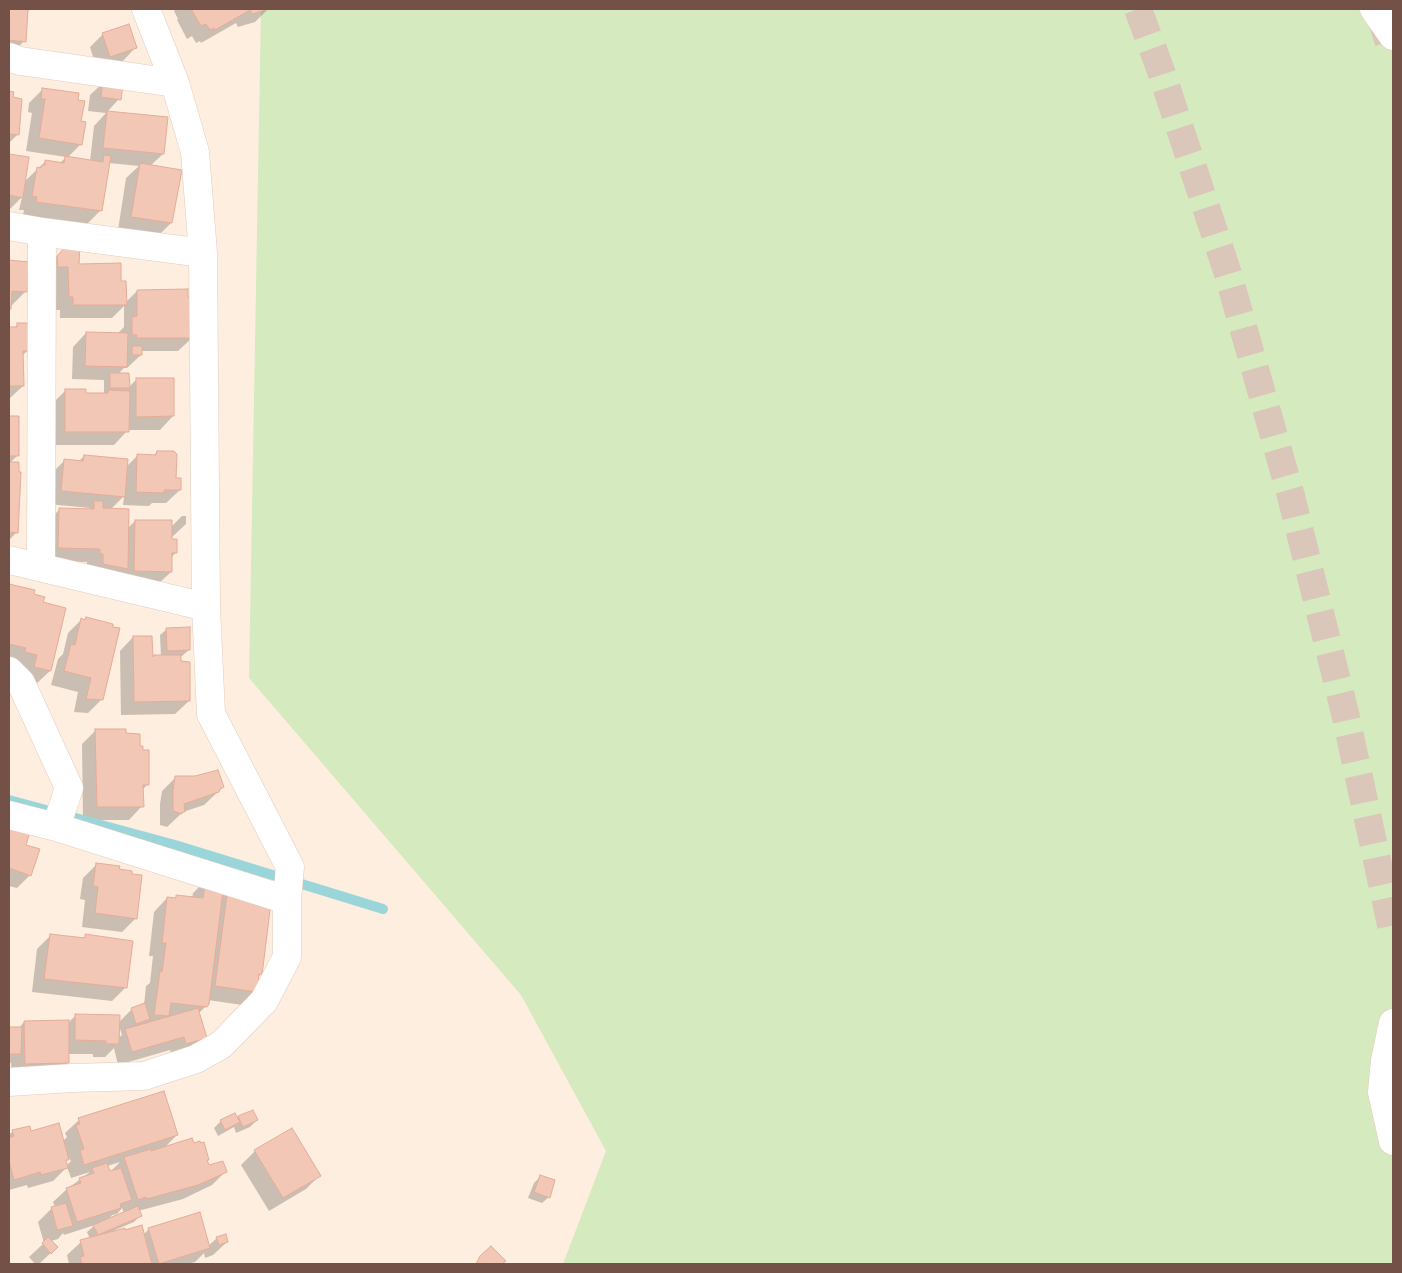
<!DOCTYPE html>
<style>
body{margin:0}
#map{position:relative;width:1402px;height:1273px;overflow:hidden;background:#fdeedf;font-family:"Exo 2",sans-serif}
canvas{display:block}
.frame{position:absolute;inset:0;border:10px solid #745146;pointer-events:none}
</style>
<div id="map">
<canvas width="1402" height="1273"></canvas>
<div class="frame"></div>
</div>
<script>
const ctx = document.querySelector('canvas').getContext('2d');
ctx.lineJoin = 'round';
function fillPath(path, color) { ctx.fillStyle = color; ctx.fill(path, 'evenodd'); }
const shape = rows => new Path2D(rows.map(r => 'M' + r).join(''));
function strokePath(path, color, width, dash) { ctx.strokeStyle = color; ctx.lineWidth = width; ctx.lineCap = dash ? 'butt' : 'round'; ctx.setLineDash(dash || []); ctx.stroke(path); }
const green = shape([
 [261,9,1393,9,1393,1264,563,1264,606,1151,521,995,249,678]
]);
const shadow = shape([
 [9,9,30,9,27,12,24,41,11,55,9,54],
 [176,9,268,9,255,22,238,27,236,23,201,43,200,41,196,43,192,36,187,39,177,20,178,19,174,11],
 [103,34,135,48,122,62,97,70,90,47],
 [104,82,119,99,107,112,163,154,150,166,171,223,158,236,118,230,126,178,139,166,109,163,101,210,87,224,23,215,24,210,19,210,22,197,9,210,9,155,28,158,24,182,46,161,60,163,66,157,26,151,32,113,28,112,29,103,43,89,77,101,81,144,67,158,90,161,94,126,106,113,88,111,90,95],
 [9,92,13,93,12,98,18,134,9,143],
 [67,246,78,265,120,282,125,303,137,291,192,338,178,351,141,351,141,355,127,368,124,368,117,375,128,388,136,380,173,416,160,430,128,430,114,445,52,445,52,404,66,390,85,394,104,395,104,380,72,379,73,347,86,333,119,334,119,332,124,327,124,306,112,318,60,318,60,310,55,310,53,260],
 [9,262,28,263,26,291,12,305,10,305,9,310],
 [17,325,28,350,22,356,23,386,9,399,9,328,14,328],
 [9,417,18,417,18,455,10,463,17,532,9,540],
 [157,452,175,479,180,490,166,503,152,503,149,506,123,505,124,496,110,510,127,529,135,521,171,527,182,516,186,516,186,524,171,538,176,552,171,558,171,572,157,585,87,567,87,562,45,561,46,523,60,509,90,510,90,508,48,504,51,474,64,461,78,462,84,456,126,467,138,455,153,456],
 [9,585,33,591,33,595,42,603,50,671,36,684,9,660],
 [86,618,102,699,88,713,74,712,78,692,51,685,58,659,63,654,68,633,81,620,83,621],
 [167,629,189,650,182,656,179,656,189,701,175,714,121,715,120,651,133,637,151,657,161,657,160,635],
 [96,730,124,734,139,748,148,784,142,790,142,806,129,820,83,820,82,744],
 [176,777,223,787,204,805,183,812,167,827,160,825,160,804,162,791],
 [9,826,24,845,30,875,17,888,9,886],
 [96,865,136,918,122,932,82,927,85,900,80,899,83,878],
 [207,879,221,896,228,889,261,974,258,977,256,992,242,1005,208,1000,206,1006,198,1014,205,1038,192,1051,172,1057,170,1050,118,1065,114,1048,105,1057,93,1057,93,1054,68,1054,68,1063,54,1076,12,1077,11,1062,9,1065,9,1028,19,1028,24,1022,67,1024,76,1015,119,1022,132,1009,144,1005,146,986,150,983,153,956,149,956,154,912,167,898,174,899,177,896,192,898,193,893],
 [119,1026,122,1035,118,1038],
 [51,935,82,939,86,936,125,988,112,1001,32,992,37,949],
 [253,1111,257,1120,250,1127,236,1133,234,1127,218,1136,214,1128,221,1121,237,1118],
 [79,1120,177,1135,163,1149,193,1145,208,1159,206,1161,208,1166,225,1172,212,1185,183,1199,138,1211,140,1216,134,1222,115,1230,115,1232,143,1235,149,1229,208,1246,217,1238,227,1242,213,1255,205,1258,204,1253,195,1262,187,1264,69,1264,67,1255,81,1242,90,1239,87,1232,95,1225,64,1235,63,1233,58,1239,51,1241,57,1247,39,1264,35,1264,29,1257,44,1243,38,1222,52,1208,55,1207,53,1202,67,1189,90,1172,71,1178,67,1167,53,1181,28,1188,27,1185,9,1190,9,1135,13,1131,30,1132,63,1141,67,1137,65,1133],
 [69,1158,71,1161,66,1166,65,1162],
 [120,1162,109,1173,107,1166],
 [122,1208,124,1213,107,1221,112,1215,117,1214],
 [255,1151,319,1176,306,1189,269,1211,241,1165],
 [540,1177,549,1197,542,1203,528,1198,534,1183]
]);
const stream = shape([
 [9,800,175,845,383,909]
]);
const building = shape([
 [9,9,28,9,26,42,9,40,9,9],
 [191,9,269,9,252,14,250,10,215,30,214,28,210,30,206,24,201,26,191,9],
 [129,24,137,48,110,57,102,33,129,24],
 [103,80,123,84,121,100,101,97,103,80],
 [42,88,79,93,78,100,85,101,81,121,86,122,82,145,39,138,45,99,41,99,42,88],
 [9,91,14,92,13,97,22,99,19,135,9,134,9,91],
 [107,111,168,117,164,154,103,148,107,111],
 [9,154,29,157,23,198,9,195,9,154],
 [104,155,111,156,102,211,36,202,37,197,32,196,37,167,41,168,42,165,45,165,45,160,64,163,65,156,103,162,104,155],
 [140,163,182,170,172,223,131,217,140,163],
 [67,245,80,246,79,264,121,263,121,281,126,281,127,305,73,305,73,297,69,297,68,267,58,267,57,256,67,245],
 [9,260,29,262,27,292,12,291,11,309,9,309,9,260],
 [188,289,188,297,194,297,193,338,136,338,137,335,132,335,132,317,137,316,137,290,188,289],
 [17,323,29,323,29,351,23,351,24,386,9,386,9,327,17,327,17,323],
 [86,332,128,333,127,367,85,366,86,332],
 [132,346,142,346,142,355,132,355,132,346],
 [110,373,129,373,130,388,110,388,110,373],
 [136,378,174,378,174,416,136,417,136,378],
 [65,389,86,389,86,393,108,393,108,390,130,391,129,432,65,432,65,389],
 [9,416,19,416,19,456,9,456,9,416],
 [157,451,174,451,177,454,176,478,181,478,181,490,164,490,164,493,136,492,137,454,156,455,157,451],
 [84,455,128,459,125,497,61,491,64,459,83,461,84,455],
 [9,462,19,462,19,472,21,472,18,533,9,532,9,462],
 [94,501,103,501,103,508,129,509,128,569,103,564,103,554,100,554,100,549,58,548,59,508,94,509,94,501],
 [135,520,172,520,172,539,177,539,177,553,172,553,172,572,134,571,135,520],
 [9,584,35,590,34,594,45,597,43,602,66,608,51,671,34,667,37,655,25,652,26,648,9,644,9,584],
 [86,617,113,624,113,627,120,628,103,700,86,699,91,678,64,671,71,644,75,645,81,618,85,620,86,617],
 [190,627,190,650,167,651,166,628,190,627],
 [133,636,152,636,153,657,153,655,181,655,181,661,190,662,190,701,134,702,133,636],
 [95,729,126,729,126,733,140,734,140,746,143,746,143,750,149,750,149,785,143,785,144,807,97,807,95,729],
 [218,770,224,787,220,789,219,792,184,804,185,812,182,812,182,814,173,811,173,790,175,776,195,776,218,770],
 [9,824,30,832,26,845,40,849,31,876,9,868,9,824],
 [96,863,120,866,119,869,132,871,132,874,142,875,137,919,95,913,98,887,93,886,96,863],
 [206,878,224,883,209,1004,207,1007,171,1003,169,1016,154,1015,160,971,162,972,166,943,162,943,167,897,176,898,176,895,203,898,206,878],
 [228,887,271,902,262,975,259,974,257,992,215,986,228,887],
 [50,934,85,938,85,934,133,941,127,988,44,979,50,934],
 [145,1003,150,1019,136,1024,131,1008,145,1003],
 [198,1008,207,1038,186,1044,184,1037,132,1052,125,1029,198,1008],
 [75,1014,120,1015,119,1044,106,1044,106,1041,75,1040,75,1014],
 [69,1020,69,1063,25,1064,24,1021,69,1020],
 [9,1027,22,1027,21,1054,9,1054,9,1027],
 [164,1091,178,1135,84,1165,80,1150,84,1149,76,1125,80,1124,78,1118,164,1091],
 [253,1110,258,1120,243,1127,238,1116,253,1110],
 [235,1113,240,1122,225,1130,220,1120,235,1113],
 [59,1123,69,1160,66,1160,68,1168,41,1175,40,1172,14,1180,9,1161,9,1138,14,1136,12,1130,30,1126,31,1131,59,1123],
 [292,1128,321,1176,283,1198,254,1150,292,1128],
 [192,1138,194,1143,200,1141,201,1143,204,1142,209,1160,207,1160,209,1165,223,1161,227,1172,198,1185,147,1199,146,1197,138,1200,124,1157,151,1149,151,1151,192,1138],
 [107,1163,110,1171,121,1168,132,1200,120,1204,121,1208,77,1222,66,1188,81,1183,79,1178,94,1173,92,1168,107,1163],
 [540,1175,555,1180,550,1198,534,1192,540,1175],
 [66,1203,73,1226,57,1230,51,1207,66,1203],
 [138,1206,142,1216,98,1235,93,1225,138,1206],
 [200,1212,210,1248,159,1264,148,1228,200,1212],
 [142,1225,152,1264,82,1264,80,1257,84,1256,80,1240,125,1228,125,1230,142,1225],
 [226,1234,228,1242,219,1245,216,1237,226,1234],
 [48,1237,58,1247,51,1254,42,1243,48,1237],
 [491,1246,506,1261,502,1264,476,1264,480,1256,491,1246]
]);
const highwayTunnel = shape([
 [1138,9,1161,71,1228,274,1291,496,1345,713,1393,934],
 [1380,15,1393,55]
]);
const street = shape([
 [9,57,20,61,175,83],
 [9,226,42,232,203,253],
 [9,560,206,607],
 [41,567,42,232],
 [9,671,21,683,69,788,56,827],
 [9,815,56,827,287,900],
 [9,1082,72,1078,144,1076,196,1059,221,1045,264,1001,287,957,287,900,290,867,211,714,206,607,203,253,195,152,175,83,146,9]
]);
const secondary = shape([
 [1374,9,1393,36],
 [1393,1023,1385,1061,1382,1092,1393,1141]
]);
fillPath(green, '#d5eabe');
fillPath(shadow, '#0003');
strokePath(stream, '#9ad6d9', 10);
fillPath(building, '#f3c7b6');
strokePath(building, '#e6ab96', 1);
strokePath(highwayTunnel, '#dbc7b9', 28, [28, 14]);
strokePath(street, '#e3cbbe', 29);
strokePath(secondary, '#e8cbbb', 29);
strokePath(street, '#fff', 28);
strokePath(secondary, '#fff', 28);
</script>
